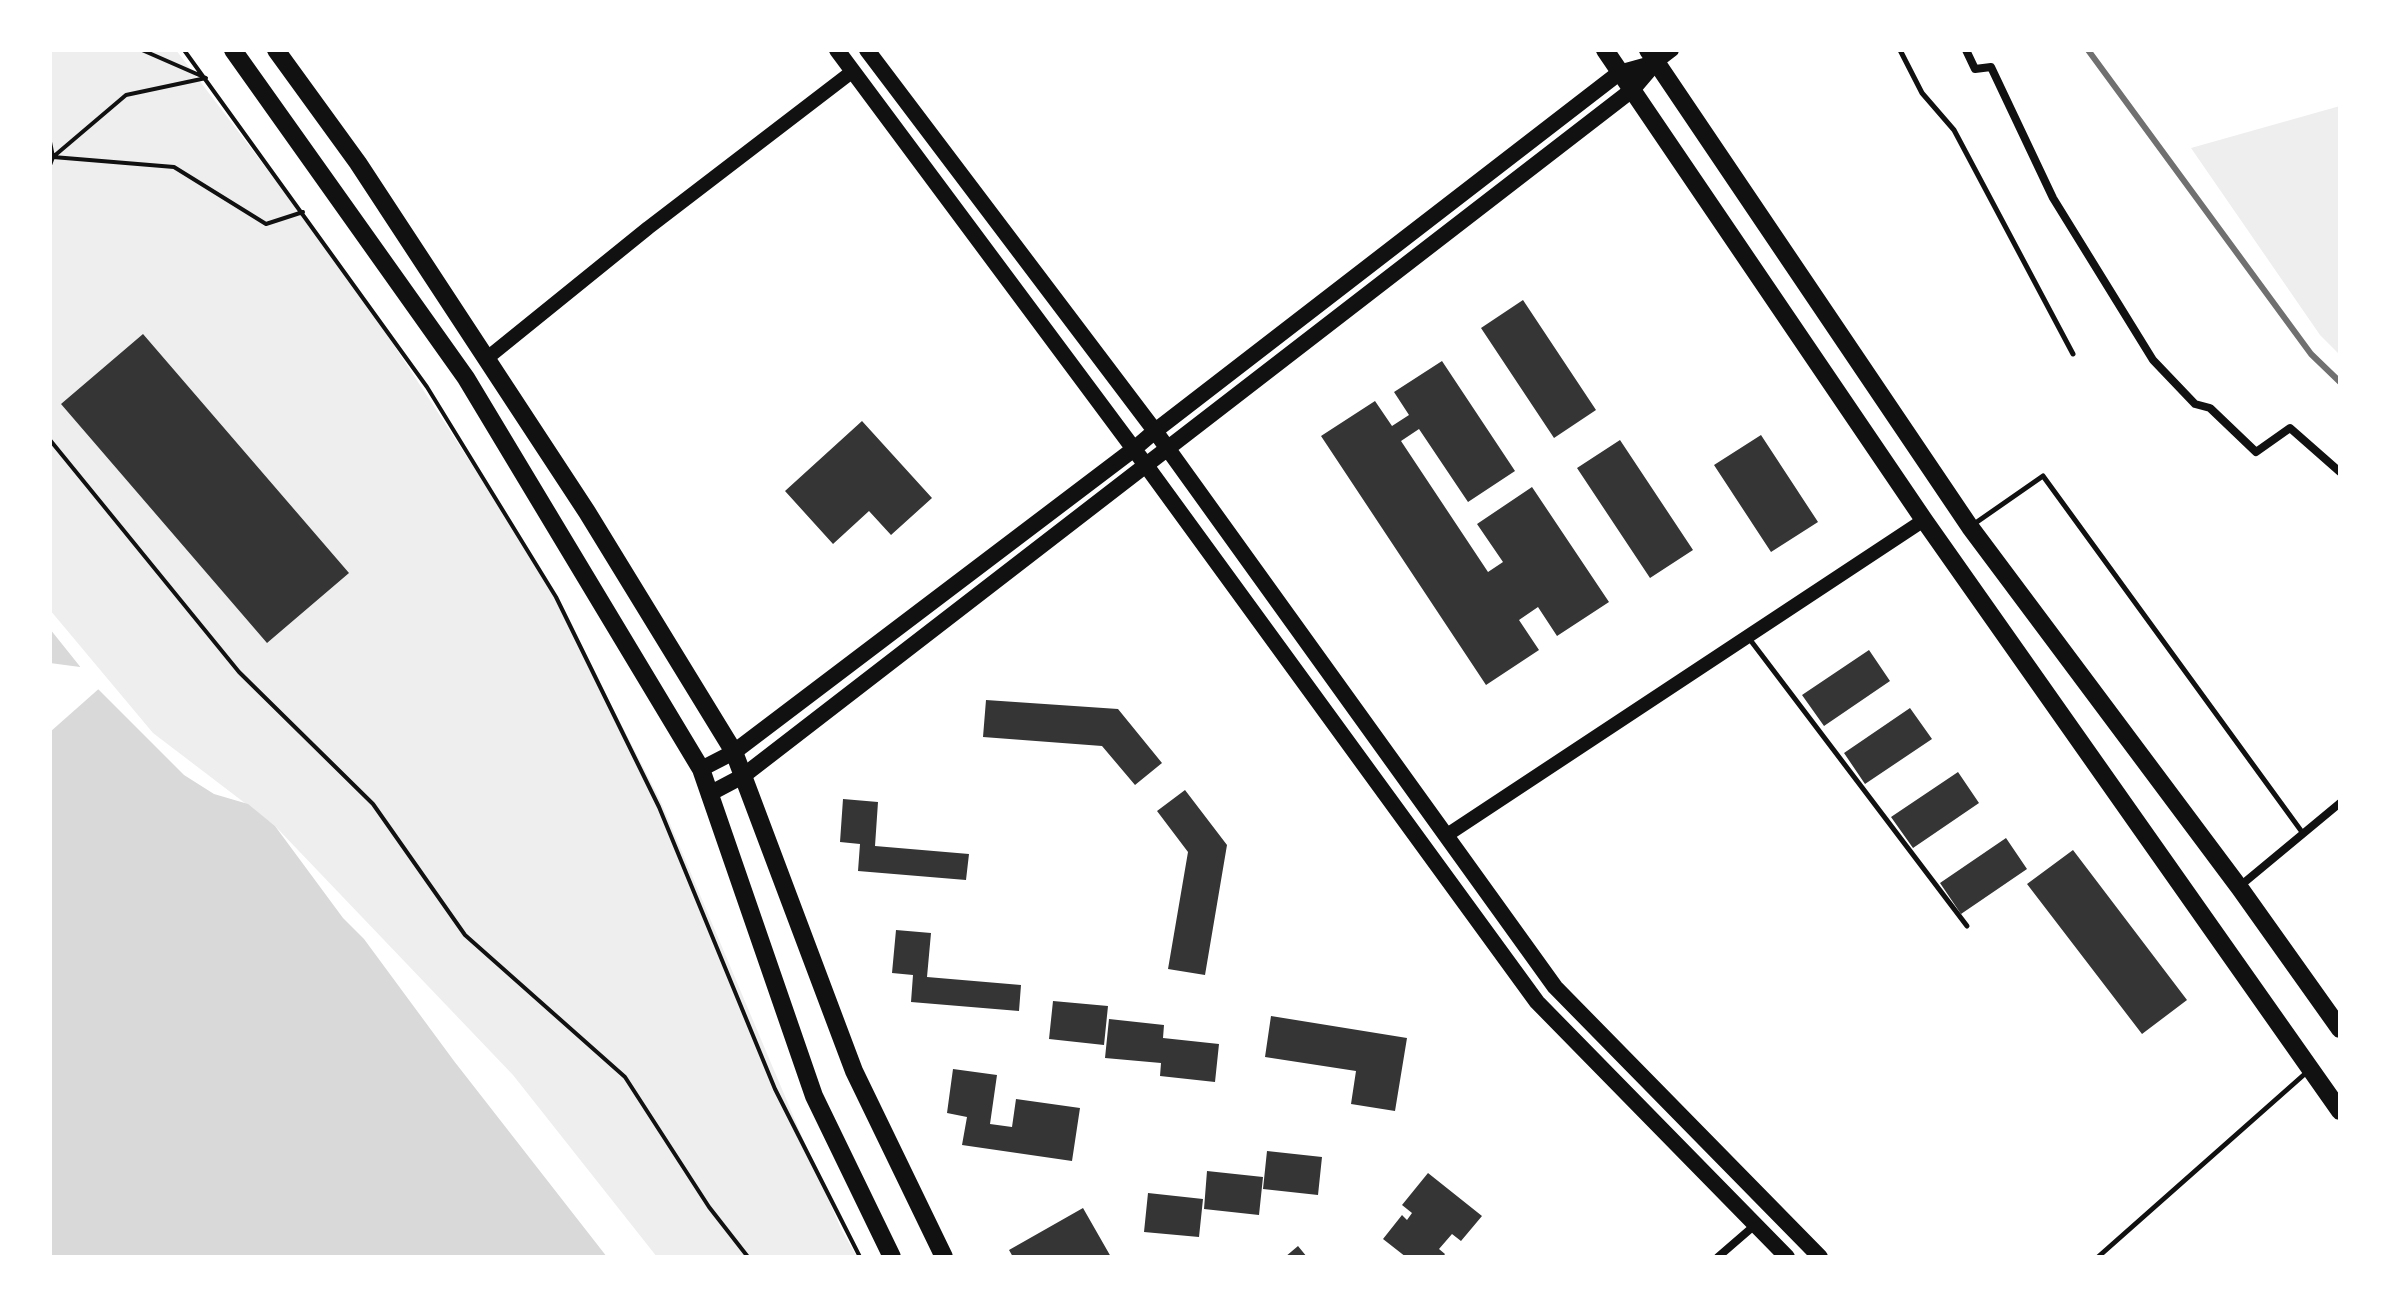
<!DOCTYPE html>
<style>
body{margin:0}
#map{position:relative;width:2390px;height:1307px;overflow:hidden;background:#fff;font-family:Barlow,sans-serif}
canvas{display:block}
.frame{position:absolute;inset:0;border:52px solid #fff;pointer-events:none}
</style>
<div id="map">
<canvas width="2390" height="1307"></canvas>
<div class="frame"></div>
</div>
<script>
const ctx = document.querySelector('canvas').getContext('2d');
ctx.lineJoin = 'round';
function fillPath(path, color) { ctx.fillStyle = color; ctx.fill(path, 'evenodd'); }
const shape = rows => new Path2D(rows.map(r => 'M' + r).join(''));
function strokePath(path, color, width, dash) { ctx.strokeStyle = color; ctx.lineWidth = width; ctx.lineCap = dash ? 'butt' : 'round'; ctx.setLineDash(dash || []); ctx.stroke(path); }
const green = shape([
 [50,50,176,50,350,278,546,578,660,800,841,1229,857,1257,657,1257,513,1075,275,826,153,733,50,610],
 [2340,106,2340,355,2320,335,2191,148]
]);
const water = shape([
 [50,629,98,689,184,775,214,794,248,804,275,826,343,918,364,939,454,1061,607,1257,50,1257]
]);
const pier = shape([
 [50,663,80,667,84,665,102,686,50,732]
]);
const building = shape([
 [1523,300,1596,410,1554,438,1481,328],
 [143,334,349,573,267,643,61,404],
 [1442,361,1515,471,1468,502,1419,429,1401,441,1488,572,1503,562,1477,524,1532,487,1609,602,1557,636,1538,607,1519,620,1539,650,1486,685,1321,436,1375,401,1392,426,1409,415,1394,392],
 [862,421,932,498,891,535,869,511,833,544,785,491],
 [1761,435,1818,522,1771,552,1714,465],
 [1620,440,1693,550,1650,578,1577,468],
 [1869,650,1890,681,1824,726,1802,695],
 [986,700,1118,709,1162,763,1135,785,1102,746,983,737],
 [1910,708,1932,739,1865,784,1844,753],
 [1958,772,1979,803,1913,848,1891,817],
 [1185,790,1227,845,1205,975,1168,969,1188,852,1157,811],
 [843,799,878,802,875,846,969,854,966,880,858,871,860,844,840,842],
 [2006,838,2027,869,1961,914,1940,883],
 [2073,850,2187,1000,2142,1034,2027,884],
 [896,930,931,933,927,977,1021,985,1019,1011,911,1002,913,975,892,973],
 [1053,1001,1108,1006,1104,1045,1049,1039],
 [1271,1016,1407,1038,1395,1111,1351,1104,1356,1071,1265,1057],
 [1109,1019,1164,1025,1163,1038,1219,1044,1215,1082,1160,1076,1161,1063,1105,1058],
 [953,1069,997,1075,990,1124,1012,1127,1016,1099,1080,1108,1072,1161,962,1145,967,1117,947,1113],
 [1267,1151,1322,1157,1318,1195,1263,1189],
 [1207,1171,1263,1177,1259,1215,1204,1209],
 [1428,1173,1482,1216,1461,1241,1452,1234,1439,1249,1445,1254,1443,1257,1406,1257,1383,1239,1402,1215,1407,1220,1412,1213,1402,1205],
 [1148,1193,1203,1199,1199,1237,1144,1232],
 [1083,1208,1111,1257,1013,1257,1009,1250],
 [1298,1246,1307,1257,1285,1257]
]);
const path = shape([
 [142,50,206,78,126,95,53,157,174,167,266,224,303,212],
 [184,50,427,387,556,597,659,807,775,1089,860,1257],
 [50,142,53,157,50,165],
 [50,440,239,672,373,804,465,935,625,1077,709,1207,748,1257]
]);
const service = shape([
 [1900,50,1922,93,1954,130,2073,354],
 [1974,524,2043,476,2302,832],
 [1748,637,1967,926],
 [2098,1257,2307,1072]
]);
const minor = shape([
 [1966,50,1975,69,1991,67,2053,198,2153,360,2195,404,2210,408,2256,452,2290,428,2340,472],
 [2240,886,2340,803],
 [1718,1257,1755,1225]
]);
const tertiary = shape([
 [1655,63,1672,50],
 [486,359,648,228,853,71],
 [1447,835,1924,520]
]);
const secondary = shape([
 [837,50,1145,464,1537,1002,1787,1257],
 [867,50,1155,431,1555,987,1820,1257],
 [701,769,734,752,1134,449,1155,431,1619,73,1655,63],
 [709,794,743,776,1632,90,1655,63]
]);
const primary = shape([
 [233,50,466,378,701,769,814,1096,892,1257],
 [276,50,358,163,587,512,734,752,854,1071,944,1257],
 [1605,50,1924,520,2340,1111],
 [1648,50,1970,527,2239,887,2340,1029]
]);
const rail = shape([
 [2088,50,2311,354,2340,382]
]);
fillPath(green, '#eee');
fillPath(water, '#d9d9d9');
fillPath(pier, '#fff');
fillPath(building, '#353535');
strokePath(path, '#111', 4);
strokePath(service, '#111', 5);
strokePath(minor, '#111', 8);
strokePath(tertiary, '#111', 14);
strokePath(secondary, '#111', 16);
strokePath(primary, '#111', 18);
strokePath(rail, '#707070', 6);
</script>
